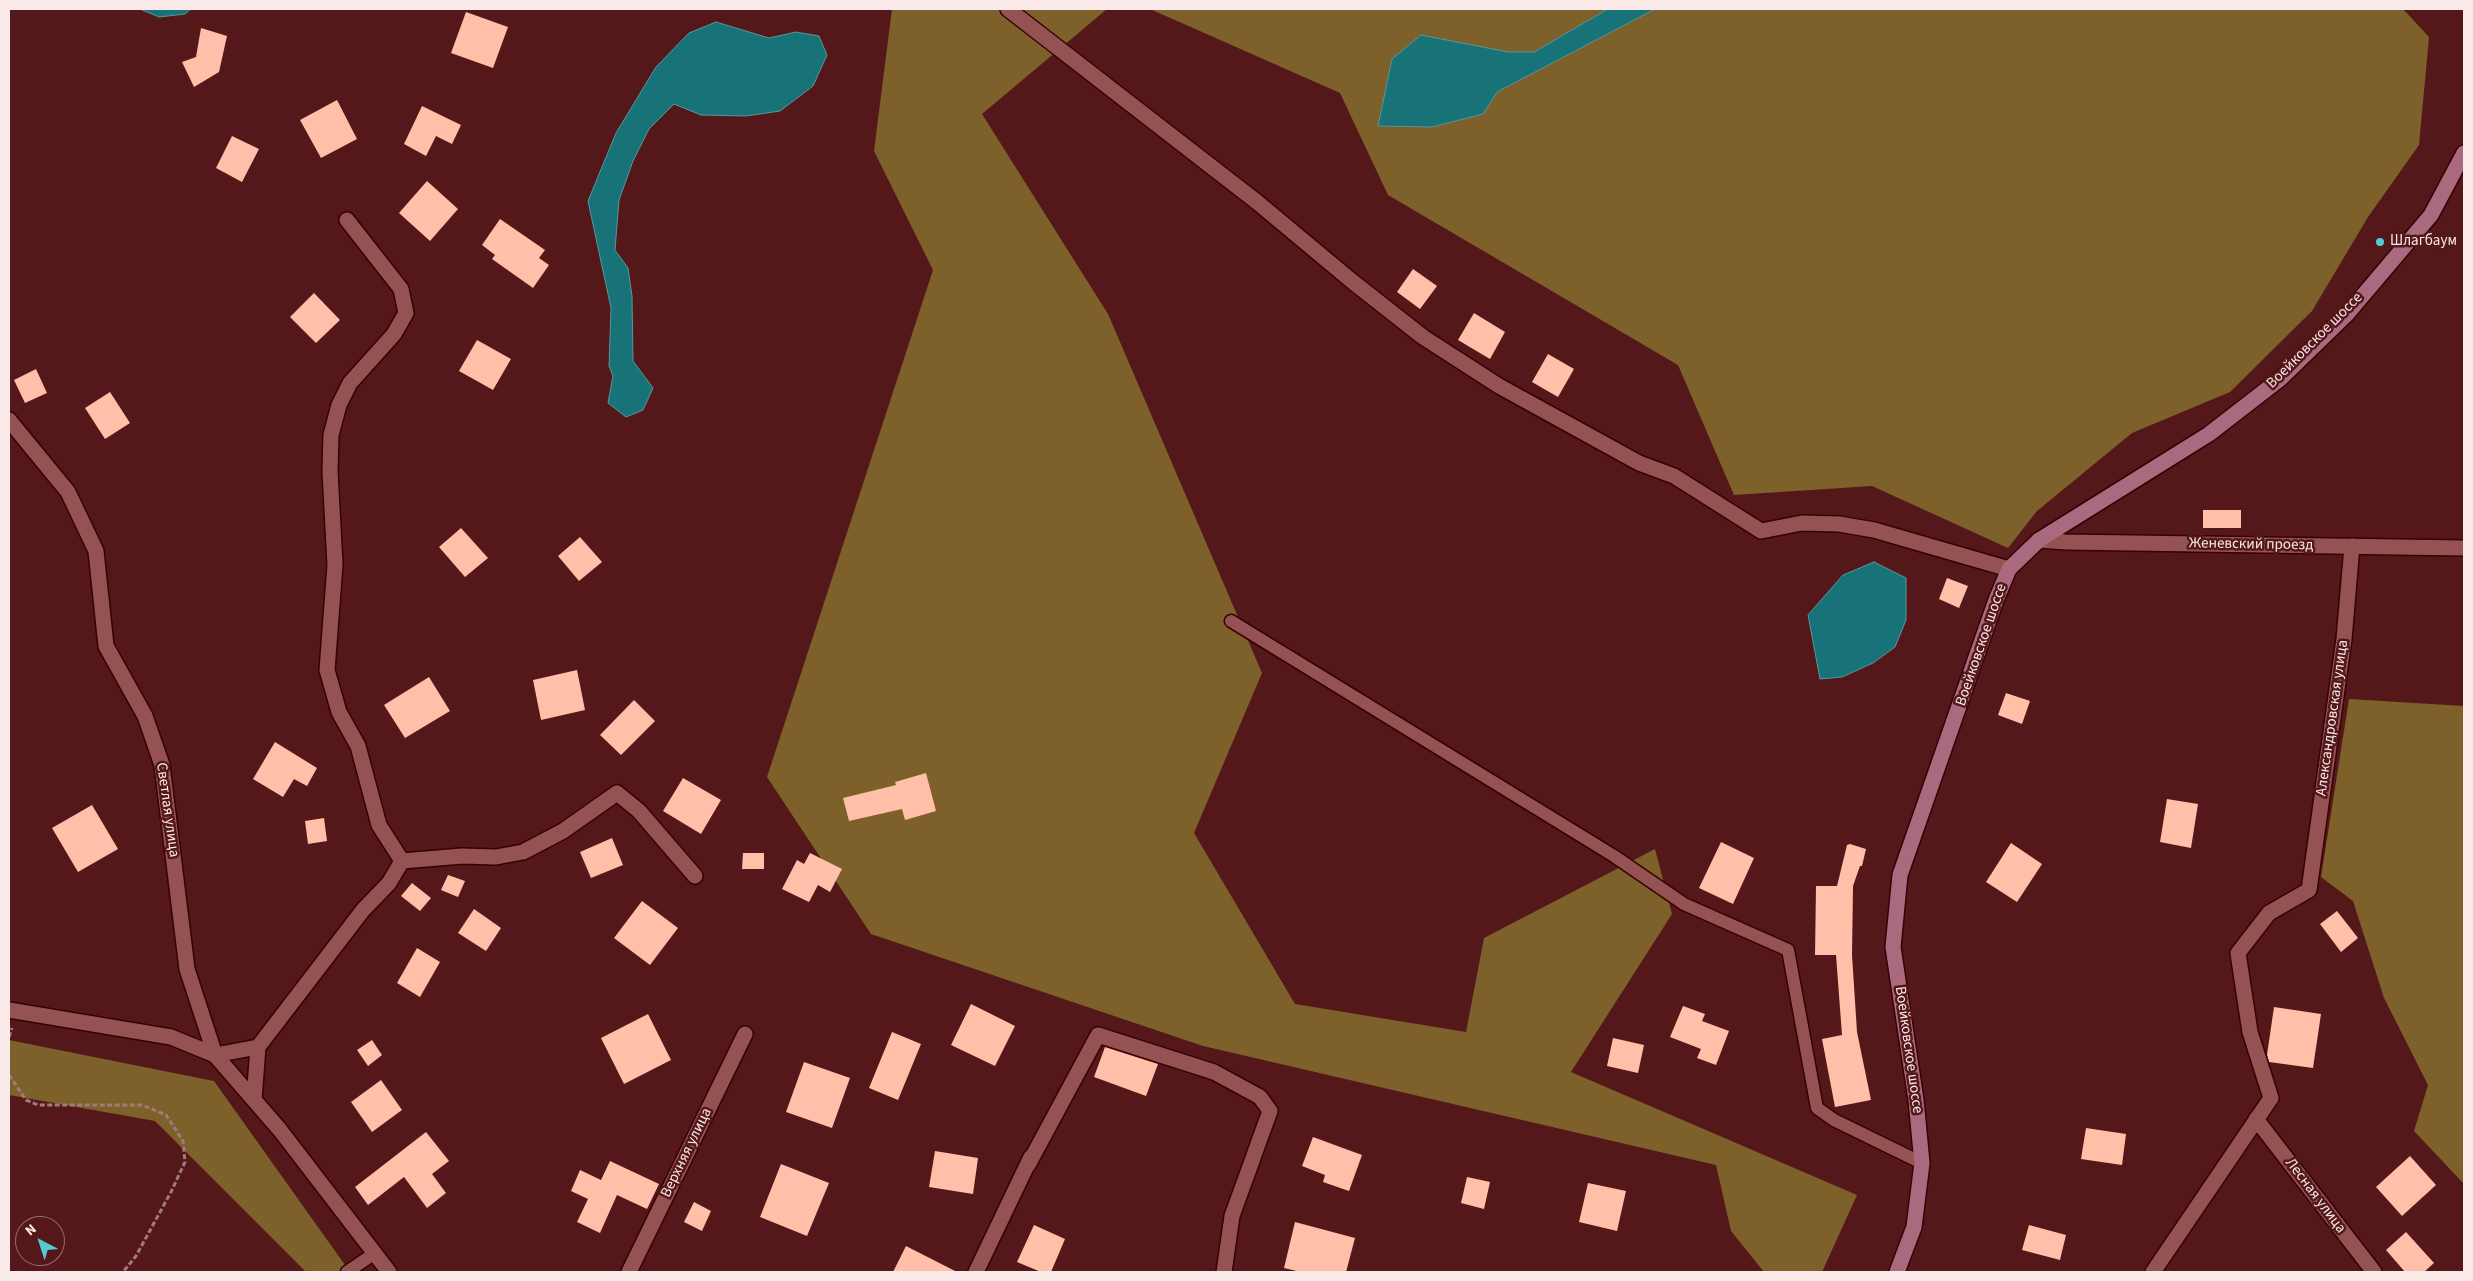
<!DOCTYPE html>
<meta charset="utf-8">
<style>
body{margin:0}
#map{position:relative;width:2473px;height:1281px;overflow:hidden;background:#54181b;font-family:"Source Sans 3",sans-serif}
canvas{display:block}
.frame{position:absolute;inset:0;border:10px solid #f9e9e8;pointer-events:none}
.north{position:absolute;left:15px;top:1216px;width:50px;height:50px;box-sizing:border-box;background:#54181b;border:1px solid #966c6d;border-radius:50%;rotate:320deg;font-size:14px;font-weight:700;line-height:20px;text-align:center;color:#f9e9e8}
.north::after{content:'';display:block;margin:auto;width:18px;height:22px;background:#51ccd3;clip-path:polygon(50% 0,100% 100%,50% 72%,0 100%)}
</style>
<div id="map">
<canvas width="2473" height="1281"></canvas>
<div class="frame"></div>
<div class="north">N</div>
</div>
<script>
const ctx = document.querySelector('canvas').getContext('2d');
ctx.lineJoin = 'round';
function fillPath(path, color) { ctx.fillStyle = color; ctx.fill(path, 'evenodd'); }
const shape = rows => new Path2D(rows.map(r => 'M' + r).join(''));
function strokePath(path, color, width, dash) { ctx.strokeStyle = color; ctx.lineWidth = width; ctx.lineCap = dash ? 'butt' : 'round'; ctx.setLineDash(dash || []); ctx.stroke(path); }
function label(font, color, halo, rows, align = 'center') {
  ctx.font = font + ' "Source Sans 3",sans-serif'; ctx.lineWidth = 5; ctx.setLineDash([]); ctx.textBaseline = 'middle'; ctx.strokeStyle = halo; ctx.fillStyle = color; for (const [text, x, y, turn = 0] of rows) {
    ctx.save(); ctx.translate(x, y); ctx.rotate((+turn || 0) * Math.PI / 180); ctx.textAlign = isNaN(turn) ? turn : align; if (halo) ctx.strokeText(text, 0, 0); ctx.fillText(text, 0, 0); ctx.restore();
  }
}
const forest = shape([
 [892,9,1107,9,982,114,1108,314,1262,673,1194,833,1295,1004,1466,1032,1484,938,1655,849,1672,914,1571,1072,1857,1195,1822,1272,1764,1272,1731,1231,1716,1165,1203,1046,871,934,767,777,933,270,874,151],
 [1150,9,1608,9,1534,52,1508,52,1378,126,1432,127,1483,114,1497,92,1655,9,2403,9,2429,37,2419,145,2368,217,2312,311,2230,392,2132,433,2037,511,2008,548,1872,486,1734,495,1678,365,1388,195,1340,93],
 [2349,699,2464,706,2464,1184,2414,1131,2428,1085,2384,998,2353,901,2321,877],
 [9,1040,214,1081,350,1272,306,1272,155,1121,9,1095]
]);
const water = shape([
 [140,9,191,9,185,14,159,17,140,9],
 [1608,9,1655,9,1497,92,1483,114,1432,127,1378,126,1392,59,1421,35,1508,52,1534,52,1608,9],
 [716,22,769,38,796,32,819,36,827,55,813,86,780,111,746,116,701,115,674,104,649,129,633,161,619,200,615,250,628,268,632,296,633,361,653,388,643,410,626,417,608,403,613,376,609,366,611,308,588,201,616,133,656,67,689,33,716,22],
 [1874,562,1906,578,1906,620,1895,647,1873,663,1842,677,1820,679,1808,615,1843,575,1874,562]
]);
const building = shape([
 [466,12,508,27,493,68,451,53],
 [201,28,227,36,219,72,194,87,182,62,196,57],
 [337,100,357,139,321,158,300,120],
 [422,106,461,125,452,144,436,136,426,156,404,144],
 [232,136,259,149,242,182,216,168],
 [427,181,458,209,430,241,399,213],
 [500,219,545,250,539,258,549,265,533,288,492,259,495,255,482,245],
 [1413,269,1437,286,1420,309,1397,292],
 [314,293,340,320,316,343,290,317],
 [1474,313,1505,332,1490,359,1458,340],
 [477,340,511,359,493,390,459,371],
 [1548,354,1574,369,1558,397,1532,382],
 [36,369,47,393,25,403,14,380],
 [110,392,130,423,105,439,85,408],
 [2203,510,2241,510,2241,528,2203,528],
 [461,528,488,558,465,577,439,547],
 [580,537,602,562,579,581,558,556],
 [1947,578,1968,586,1959,608,1939,599],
 [577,670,585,710,541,720,533,680],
 [429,677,450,711,405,738,384,705],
 [2006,693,2030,701,2022,724,1998,715],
 [634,700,655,721,621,755,600,735],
 [275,742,317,768,307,786,294,779,283,797,253,779],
 [926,773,936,811,905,820,902,809,849,821,843,798,896,785,895,782],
 [683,778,721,800,701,834,663,811],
 [2167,799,2198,804,2191,848,2160,842],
 [92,805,118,849,78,872,52,828],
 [324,818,327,841,308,844,305,821],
 [612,838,623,865,591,878,580,852],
 [1721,842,1754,858,1733,904,1699,888],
 [2011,843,2042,864,2017,902,1986,882],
 [1850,844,1866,849,1862,866,1860,866,1853,886,1852,955,1857,1032,1871,1100,1835,1107,1822,1039,1842,1035,1836,955,1815,955,1816,886,1837,886,1847,845],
 [743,853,764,853,764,869,742,869],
 [810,853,842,869,830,892,818,885,809,902,782,889,797,860,804,864],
 [448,875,465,881,458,897,441,890],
 [412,883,431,898,420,911,401,896],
 [642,901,678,928,650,965,614,938],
 [474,909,501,928,486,951,458,933],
 [2337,911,2358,938,2341,952,2320,924],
 [417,948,440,962,420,997,397,983],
 [971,1004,1015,1026,995,1066,951,1045],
 [1683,1006,1705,1014,1702,1021,1729,1031,1716,1065,1697,1058,1701,1049,1670,1037],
 [2274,1007,2321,1014,2313,1068,2269,1062,2267,1055],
 [648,1014,671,1060,624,1084,601,1038],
 [892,1032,921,1044,898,1100,869,1088],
 [1613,1038,1644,1045,1638,1073,1607,1066],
 [372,1040,382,1055,368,1066,357,1050],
 [1105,1047,1158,1064,1146,1096,1094,1077],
 [804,1062,850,1078,832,1128,786,1112],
 [381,1080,402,1110,372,1132,351,1102],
 [2086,1128,2126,1134,2122,1165,2081,1159],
 [426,1132,449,1161,432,1174,446,1193,427,1208,404,1177,368,1205,355,1187],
 [1313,1137,1362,1155,1349,1191,1323,1182,1325,1175,1302,1166],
 [935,1151,978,1158,973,1194,929,1187],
 [2410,1156,2436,1185,2402,1216,2376,1187],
 [610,1161,659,1184,647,1209,617,1195,600,1233,577,1222,588,1199,571,1191,580,1170,601,1180],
 [781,1164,829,1183,807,1236,760,1217],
 [1467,1177,1490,1182,1484,1209,1461,1203],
 [1588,1183,1626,1191,1617,1231,1579,1222],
 [694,1202,711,1211,702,1231,684,1222],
 [1295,1222,1355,1238,1346,1272,1301,1272,1284,1268],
 [1034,1225,1065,1239,1051,1272,1041,1272,1017,1262],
 [2029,1225,2066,1235,2060,1260,2022,1250],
 [2406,1232,2434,1263,2424,1272,2405,1272,2386,1250],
 [906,1246,957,1272,893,1272]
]);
const path = shape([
 [9,1037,12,1028],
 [9,1075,26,1100,38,1105,142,1105,166,1115,183,1141,185,1162,171,1192,136,1256,123,1272]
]);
const lane = shape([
 [1231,621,1614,856,1684,904,1788,950,1817,1108,1834,1120,1922,1163],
 [347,1272,375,1253]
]);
const street = shape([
 [1008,9,1257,202,1353,282,1423,337,1499,386,1639,463,1674,476,1761,531,1802,523,1839,524,1874,530,2009,569],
 [347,220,401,289,406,313,394,334,350,383,339,405,331,435,330,471,335,565,327,670,339,712,358,746,379,825,402,861],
 [9,420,68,492,96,551,106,646,145,716,162,765,187,969,215,1055],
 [2039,540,2066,542,2464,548],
 [402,861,462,856,496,857,523,852,563,831,617,793,639,811,695,876],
 [9,1010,171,1037,215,1055,280,1130,389,1272],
 [215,1055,258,1047],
 [254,1100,258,1047,363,910,389,883,402,861],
 [2256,1119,2374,1272],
 [1028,1165,1098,1035,1214,1072,1260,1097,1270,1111,1232,1216,1224,1272],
 [629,1272,745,1034],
 [976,1272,1031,1157],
 [2153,1272,2271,1098,2250,1032,2238,953,2269,913,2309,890,2344,639,2352,546]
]);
const secondary = shape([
 [1897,1272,1914,1227,1922,1163,1916,1100,1893,947,1900,875,1996,600,2009,569,2039,540,2209,434,2280,379,2348,313,2431,215,2464,153]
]);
const markers = [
 [2380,242,5,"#51ccd3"]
];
const poiNames = [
 ["Шлагбаум",2390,242]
];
const streetNames = [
 ["Воейковское шоссе",2315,341,-45],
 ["Женевский проезд",2251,545,1],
 ["Воейковское шоссе",1982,645,-71],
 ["Александровская улица",2333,718,-82],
 ["Светлая улица",167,810,82],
 ["Воейковское шоссе",1908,1050,82],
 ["Верхняя улица",687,1153,-64],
 ["Лесная улица",2315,1196,53]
];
fillPath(forest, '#7d602a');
fillPath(water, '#177378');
strokePath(water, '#5b969a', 1);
fillPath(building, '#ffbfa8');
strokePath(lane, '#360005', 15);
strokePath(street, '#360005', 18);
strokePath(secondary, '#360005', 18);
strokePath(path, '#a17a7b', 3, [5, 2.5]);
strokePath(lane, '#955252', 12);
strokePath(street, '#955252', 15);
strokePath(secondary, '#a9697e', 15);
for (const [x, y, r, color] of markers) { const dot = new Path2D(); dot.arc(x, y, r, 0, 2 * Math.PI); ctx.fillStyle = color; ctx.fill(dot); strokePath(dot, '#54181b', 2); }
label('15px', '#f9e9e8', '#54181b', poiNames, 'left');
label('15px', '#f9e9e8', '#54181b', streetNames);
</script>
